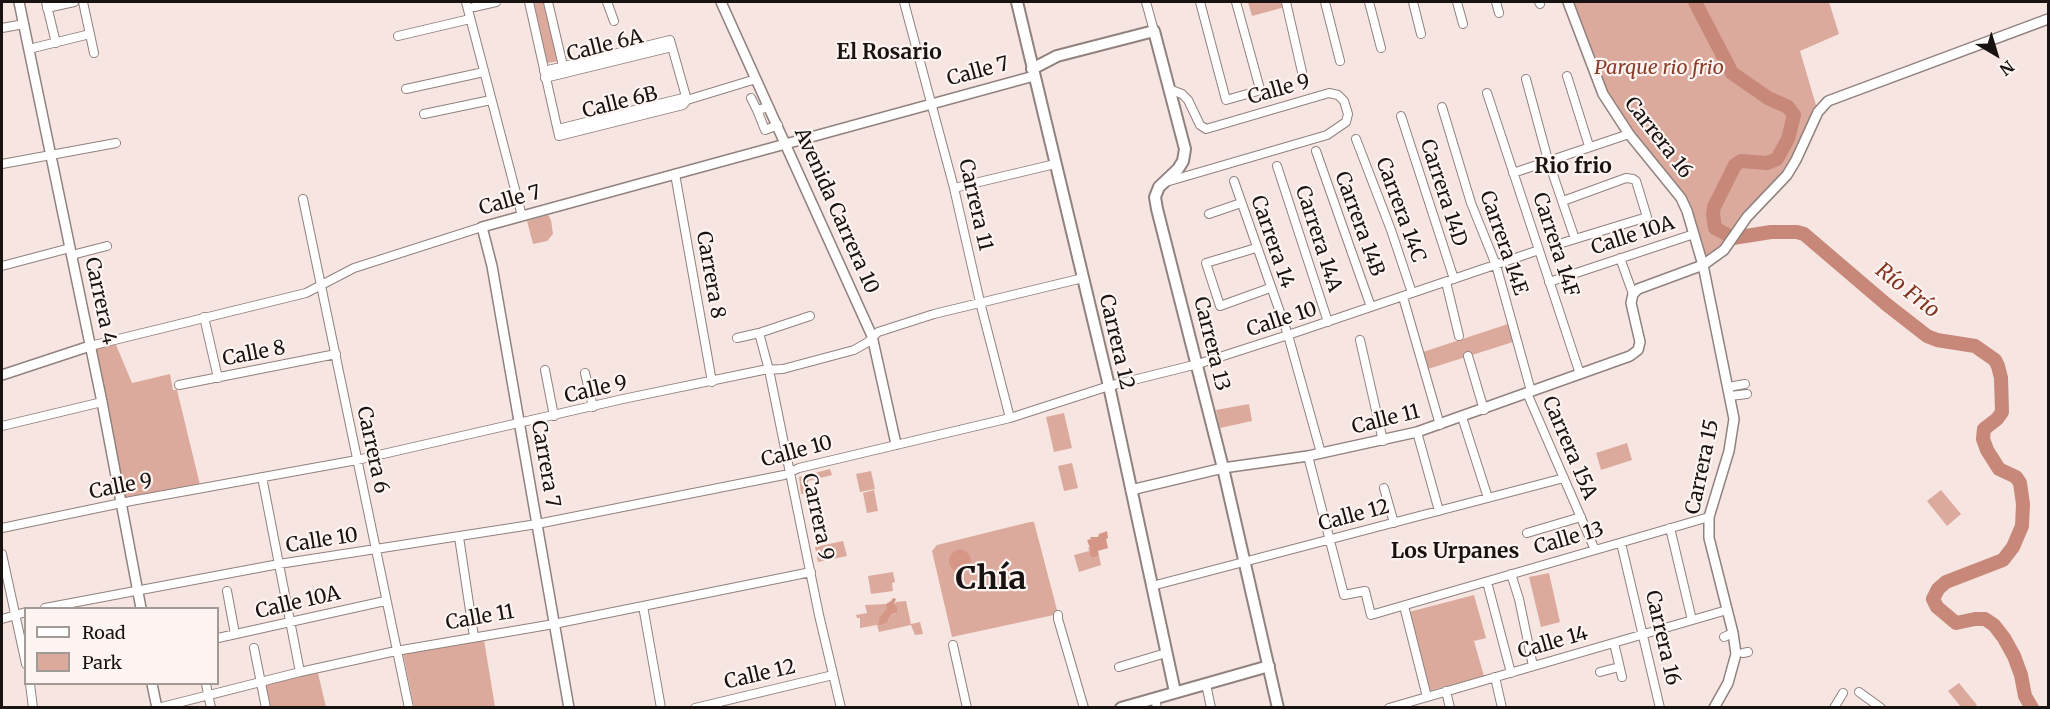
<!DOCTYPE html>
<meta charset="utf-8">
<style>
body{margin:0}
#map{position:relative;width:2050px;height:709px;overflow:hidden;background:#f6e5e1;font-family:Merriweather,serif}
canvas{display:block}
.frame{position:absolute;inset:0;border:3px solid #181311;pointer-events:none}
.legend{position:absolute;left:24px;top:607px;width:195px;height:78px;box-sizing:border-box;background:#fef4f1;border:2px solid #a29a97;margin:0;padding:8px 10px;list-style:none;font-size:18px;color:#181311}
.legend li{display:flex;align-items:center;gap:12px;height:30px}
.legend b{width:30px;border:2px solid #a29a97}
.north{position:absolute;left:1966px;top:24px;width:60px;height:60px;-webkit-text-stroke:4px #fef4f1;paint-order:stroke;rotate:142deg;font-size:16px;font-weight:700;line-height:24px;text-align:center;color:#181311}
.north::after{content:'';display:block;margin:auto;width:21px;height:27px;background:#181311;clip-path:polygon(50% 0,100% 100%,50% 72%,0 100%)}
</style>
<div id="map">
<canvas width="2050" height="709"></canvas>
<div class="frame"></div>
<ul class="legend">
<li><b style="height:8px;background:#fff"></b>Road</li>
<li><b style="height:16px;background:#dcaa9d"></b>Park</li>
</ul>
<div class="north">N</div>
</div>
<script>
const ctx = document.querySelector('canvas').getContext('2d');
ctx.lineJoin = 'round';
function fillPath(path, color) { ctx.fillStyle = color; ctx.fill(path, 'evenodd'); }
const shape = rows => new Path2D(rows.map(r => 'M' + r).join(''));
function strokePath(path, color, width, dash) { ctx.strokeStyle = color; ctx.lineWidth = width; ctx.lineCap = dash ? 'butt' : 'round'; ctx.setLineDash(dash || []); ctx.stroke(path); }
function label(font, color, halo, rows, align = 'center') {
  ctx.font = font + ' Merriweather,serif'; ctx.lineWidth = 4.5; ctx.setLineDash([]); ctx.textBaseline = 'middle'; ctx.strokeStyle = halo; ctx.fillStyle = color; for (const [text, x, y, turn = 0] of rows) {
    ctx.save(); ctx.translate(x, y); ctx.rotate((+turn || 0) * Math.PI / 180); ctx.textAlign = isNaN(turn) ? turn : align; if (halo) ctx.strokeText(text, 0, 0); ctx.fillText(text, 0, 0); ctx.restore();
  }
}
const green = shape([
 [534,2,544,2,559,61,547,63],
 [1248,2,1284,2,1285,7,1252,16],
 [1567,2,1829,2,1839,34,1800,51,1818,112,1796,160,1729,243,1703,265,1687,211,1615,115],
 [548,215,551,220,553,234,547,241,533,244,527,221],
 [1508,324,1513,342,1428,369,1423,352],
 [114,340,132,383,170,374,173,390,177,390,201,489,122,504,90,346],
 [1249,404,1252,421,1220,428,1216,410],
 [1064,413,1072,448,1054,452,1046,417],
 [1627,443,1632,460,1601,470,1596,453],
 [1072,463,1078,488,1064,491,1058,466],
 [830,469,832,475,808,481,809,490,807,491,807,493,801,494,799,477],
 [871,471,875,489,860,492,856,474],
 [874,490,878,511,867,513,863,493],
 [1941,490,1961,514,1947,526,1927,501],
 [1030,522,1034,522,1057,610,1054,615,952,637,932,551,937,545],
 [843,541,847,556,818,562,815,547],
 [1088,547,1090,548,1089,555,1092,558,1099,556,1101,565,1079,572,1074,555,1089,551],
 [893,572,895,582,892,583,893,591,871,594,868,576],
 [1549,573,1560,622,1541,627,1529,577],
 [1474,595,1486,638,1474,641,1484,676,1429,691,1409,612],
 [906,601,911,624,920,622,923,634,915,635,911,625,879,632,877,625,860,628,860,618,857,618,856,615,867,613,865,605,886,604,888,609,880,624,887,623,890,616,895,614,894,604,896,602],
 [484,640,495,707,414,707,403,653],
 [317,669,326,707,266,707,260,682],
 [1959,683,1977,705,1973,707,1961,707,1948,691]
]);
const forest = shape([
 [1107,531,1108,538,1106,539,1108,548,1098,551,1099,556,1092,558,1089,555,1090,548,1087,540,1091,539,1090,537,1098,537,1099,534],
 '949 561a11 11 0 1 1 22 0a11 11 0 1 1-22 0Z',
 [893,598,896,599,894,604,897,607,897,612,890,616,887,623,879,625,879,618,887,609,886,604,891,601]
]);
const river = shape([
 [1695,2,1732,73,1768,98,1788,107,1794,115,1788,139,1777,159,1767,163,1741,161,1735,165,1714,207,1713,214,1715,228,1733,238,1771,232,1797,232,1804,234,1886,304,1927,336,1937,340,1975,346,1995,360,1998,366,2001,378,2002,412,1997,419,1984,429,1983,439,1987,450,1999,469,2016,477,2020,483,2023,504,2022,526,2013,547,2003,560,1946,582,1938,589,1933,599,1937,607,1956,623,1975,619,1985,619,1994,625,2004,638,2014,656,2021,675,2025,696,2032,708]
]);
const minor = shape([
 [46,2,56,43],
 [83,2,94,53],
 [466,2,522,216],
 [529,2,559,136,683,105,687,100,756,79],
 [548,2,563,66],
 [607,2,614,21],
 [904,2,954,188,980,302,1010,418],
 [1146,2,1154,31],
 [1200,2,1226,100,1258,91,1260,89,1236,2],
 [1286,2,1302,72],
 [1325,2,1340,61],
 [1369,2,1381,48],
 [1413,2,1421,34],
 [1457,2,1463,24],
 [1496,2,1499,13],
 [1539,2,1540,4],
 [474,7,496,2],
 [47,8,74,2],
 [2,28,24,24],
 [398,36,470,19],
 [29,49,90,34],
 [544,71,670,40,687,100],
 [1567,76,1589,146],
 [545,78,672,47],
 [1526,79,1548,160,1575,239],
 [406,89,484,72],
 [1487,93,1580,374],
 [751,98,757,110],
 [769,107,757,110,765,130,778,125],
 [1442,107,1471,203,1496,265,1531,391],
 [424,114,491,100],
 [1401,116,1454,279],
 [558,129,683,98,687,100],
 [1356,139,1391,230,1412,293],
 [1316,151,1371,307],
 [2,164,116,143],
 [1277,166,1328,322],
 [1513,173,1629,134],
 [675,174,712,382],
 [1234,181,1288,335,1321,453],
 [1166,182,1327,135,1346,122,1348,114,1344,101,1338,95,1329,93,1206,129,1200,125,1188,100,1182,94,1169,89],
 [954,188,1055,164],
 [303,199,409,708],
 [1209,214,1241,203],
 [1562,243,1647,217,1636,181,1633,179,1626,178,1563,201],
 [1256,248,1206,263,1220,306,1270,288],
 [72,255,107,246],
 [1620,258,1633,294],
 [2,266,70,248],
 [1446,282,1459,336],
 [1549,282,1694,234],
 [1403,297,1440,425],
 [204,317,218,378],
 [759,333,769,370,819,615,841,708],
 [737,338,759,333,810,316],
 [1360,340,1383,441],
 [90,346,306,293,354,268,482,227],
 [1468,356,1484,410],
 [545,370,554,416],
 [585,373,593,407],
 [179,385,336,354],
 [1728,387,1745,384],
 [1527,393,1595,550],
 [1730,396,1747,394],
 [1462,417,1488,498],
 [2,426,102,402],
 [1417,432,1439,511],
 [1308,456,1344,595,1365,591,1371,615,1709,517],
 [262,477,300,672],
 [1384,488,1394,523],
 [2,528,131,501,357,460,623,399,763,370,783,369,854,350,868,342,878,332,934,314,1083,278],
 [1670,528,1692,620],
 [1527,533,1581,517],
 [459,537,474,637],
 [1621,543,1660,708],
 [2,554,26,664],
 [1511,574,1519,599,1533,666],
 [1487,582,1511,673],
 [1152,586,1564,478],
 [227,591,235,634],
 [643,606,661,708],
 [1404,606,1427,697],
 [45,608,279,564,537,524,784,475,799,468,1010,418,1109,386,1198,364,1288,335,1539,250],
 [1058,615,1058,619,1084,708],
 [2,619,26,612],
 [1724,637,1733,633],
 [218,638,385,601],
 [1614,643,1622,677],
 [953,645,967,708],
 [254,648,266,708],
 [1743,653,1748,652],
 [1119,667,1166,653],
 [1600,672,1619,667],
 [1495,677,1502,708],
 [30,684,33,708],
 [206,684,211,708],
 [1206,684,1211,708],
 [1446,691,1450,708],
 [1859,692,1881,708],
 [1155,698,1157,708],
 [158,708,300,672,396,651,554,624,811,572],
 [695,708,833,675],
 [1389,708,1727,610],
 [1834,708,1843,693]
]);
const tertiary = shape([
 [19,2,102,402,141,608],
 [721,2,872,336,896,444],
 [1568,2,1603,94,1629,134,1681,198,1687,211,1703,265,1734,419,1729,451,1709,517,1709,538,1733,633,1736,654,1728,683,1714,708],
 [2,375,90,346],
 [1131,490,1223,468,1308,456,1417,432,1630,356,1638,350,1640,342,1631,303,1633,294,1638,289,1703,265,1724,250,1747,217,1787,175,1796,160,1818,112,1828,101,2048,19],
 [152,684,157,708],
 [569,708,492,266,482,227,1034,76]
]);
const secondary = shape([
 [1017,2,1109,386,1175,692],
 [1032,69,1057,56,1154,31,1185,149,1183,161,1178,169,1159,187,1155,197,1157,209,1223,468,1278,708],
 [1121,708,1269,666]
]);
const streetNames = [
 ["Calle 6A",605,46,-14],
 ["Calle 7",978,72,-15],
 ["Calle 9",1279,90,-16],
 ["Calle 6B",620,103,-14],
 ["Carrera 16",1658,138,52],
 ["Carrera 14D",1443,193,72],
 ["Calle 7",510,201,-16],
 ["Carrera 11",975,205,77],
 ["Carrera 14C",1400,210,70],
 ["Avenida Carrera 10",836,211,66],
 ["Carrera 14B",1359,224,70],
 ["Calle 10A",1633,236,-18],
 ["Carrera 14A",1318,239,72],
 ["Carrera 14",1272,242,71],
 ["Carrera 14E",1503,243,71],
 ["Carrera 14F",1555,245,72],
 ["Carrera 8",710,275,80],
 ["Carrera 4",100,301,78],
 ["Calle 10",1282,320,-18],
 ["Carrera 12",1116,342,77],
 ["Carrera 13",1211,344,76],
 ["Calle 8",254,354,-11],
 ["Calle 9",596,390,-13],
 ["Calle 11",1386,420,-14],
 ["Carrera 15A",1569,448,67],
 ["Carrera 6",372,450,78],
 ["Calle 10",797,452,-15],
 ["Carrera 7",545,464,80],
 ["Carrera 15",1703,467,-78],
 ["Calle 9",121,487,-11],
 ["Calle 12",1354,516,-15],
 ["Carrera 9",817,517,78],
 ["Calle 13",1569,539,-16],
 ["Calle 10",322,541,-9],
 ["Calle 10A",298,603,-13],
 ["Calle 11",480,618,-10],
 ["Carrera 16",1662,638,77],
 ["Calle 14",1553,643,-16],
 ["Calle 12",760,675,-13]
];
const parkNames = [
 ["Parque rio frio",1659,68]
];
const neighbourhoodNames = [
 ["El Rosario",889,53],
 ["Rio frio",1573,167],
 ["Los Urpanes",1455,552]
];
const waterNames = [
 ["Río Frío",1907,291,38]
];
const townNames = [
 ["Chía",991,580]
];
fillPath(green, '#dcaa9d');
fillPath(forest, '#d69686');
strokePath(river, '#c78879', 14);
strokePath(minor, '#91827e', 10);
strokePath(tertiary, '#91827e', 12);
strokePath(secondary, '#91827e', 14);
strokePath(minor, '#fff', 8);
strokePath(tertiary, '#fff', 9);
strokePath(secondary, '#fff', 10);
label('20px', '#181311', '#fef4f1', streetNames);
label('italic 20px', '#8a3d2a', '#fef4f1', parkNames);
label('bold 21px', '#181311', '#fef4f1', neighbourhoodNames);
label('italic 21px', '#813422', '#fef4f1', waterNames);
label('bold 32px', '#181311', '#fef4f1', townNames);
</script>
